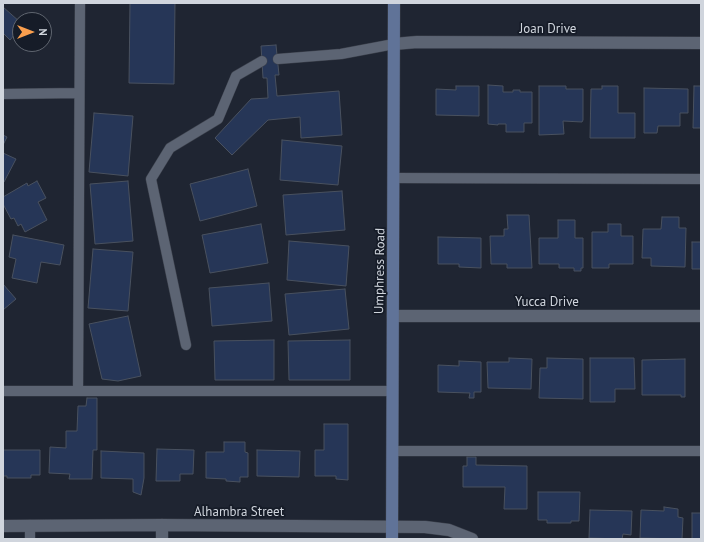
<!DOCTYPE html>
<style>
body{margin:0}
#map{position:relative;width:704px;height:542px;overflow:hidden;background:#1f2532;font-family:"PT Sans",sans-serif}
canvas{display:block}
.frame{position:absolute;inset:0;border:4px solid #d0d5dd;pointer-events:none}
.north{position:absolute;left:12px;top:12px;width:40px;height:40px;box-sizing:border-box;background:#161c28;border:1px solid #606670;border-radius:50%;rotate:90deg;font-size:11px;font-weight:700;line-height:16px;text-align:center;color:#d0d5dd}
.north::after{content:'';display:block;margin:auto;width:14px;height:18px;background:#fa9f4e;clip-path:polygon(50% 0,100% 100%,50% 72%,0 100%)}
</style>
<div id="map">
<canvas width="704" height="542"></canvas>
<div class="frame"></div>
<div class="north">N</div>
</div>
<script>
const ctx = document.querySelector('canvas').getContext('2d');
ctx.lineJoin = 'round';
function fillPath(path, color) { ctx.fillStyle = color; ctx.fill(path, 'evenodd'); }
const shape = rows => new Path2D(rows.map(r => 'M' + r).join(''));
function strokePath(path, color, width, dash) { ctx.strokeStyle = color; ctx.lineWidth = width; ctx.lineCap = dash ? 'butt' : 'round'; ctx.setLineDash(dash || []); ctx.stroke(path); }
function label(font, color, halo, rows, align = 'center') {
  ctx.font = font + ' "PT Sans",sans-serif'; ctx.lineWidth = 3.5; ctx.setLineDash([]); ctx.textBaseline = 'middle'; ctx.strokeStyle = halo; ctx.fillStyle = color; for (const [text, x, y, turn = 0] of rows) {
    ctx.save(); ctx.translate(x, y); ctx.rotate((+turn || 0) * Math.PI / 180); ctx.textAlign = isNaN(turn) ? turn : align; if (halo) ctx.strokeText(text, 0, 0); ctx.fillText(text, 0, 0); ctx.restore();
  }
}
const building = shape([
 [130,3,175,3,174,84,129,83,130,3],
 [3,7,20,22,20,28,10,40,3,33,3,7],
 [276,45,279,75,275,75,277,96,339,91,342,135,301,138,300,117,268,120,232,155,215,138,251,99,268,98,267,78,263,78,261,46,276,45],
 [488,85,503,86,503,92,513,92,513,90,520,90,520,92,532,92,532,123,524,123,524,132,506,132,506,124,498,124,498,125,488,124,488,85],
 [456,86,479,86,479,116,436,115,436,89,456,90,456,86],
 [539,86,566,86,566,89,583,89,583,120,582,122,563,121,564,134,539,135,539,86],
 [602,86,618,86,618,113,635,113,635,138,590,138,591,89,602,89,602,86],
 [694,86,701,86,701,128,693,128,694,86],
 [644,88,688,89,688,113,680,113,680,126,658,126,657,133,644,133,644,88],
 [94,113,133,116,128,176,89,172,94,113],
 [3,135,7,137,3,145,3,135],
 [282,140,342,146,338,185,280,180,282,140],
 [3,153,16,159,4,182,3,181,3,153],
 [248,169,257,206,200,221,190,184,248,169],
 [37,181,46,198,38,202,47,220,25,232,21,224,18,226,14,218,11,219,3,204,3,197,27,183,28,186,37,181],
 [128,181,133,241,95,244,90,184,128,181],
 [342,191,345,230,286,235,283,195,342,191],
 [507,215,529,215,532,268,507,268,507,264,491,264,490,236,504,236,504,229,508,229,507,215],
 [662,217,679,217,679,228,686,228,685,267,651,266,651,258,642,258,643,229,661,229,662,217],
 [558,220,575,220,575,238,583,238,583,268,581,268,581,271,574,271,574,268,559,268,559,264,539,264,539,238,558,238,558,220],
 [261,224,268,263,210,273,202,235,261,224],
 [608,224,621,224,621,236,633,236,633,264,609,264,609,268,592,268,592,232,608,232,608,224],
 [13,235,64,245,60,265,41,262,37,283,12,278,16,259,9,257,13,235],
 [438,237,481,238,481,268,459,267,459,264,438,264,438,237],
 [289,241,349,246,346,286,287,280,289,241],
 [692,242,701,242,701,269,692,269,692,242],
 [93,249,133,252,128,311,88,308,93,249],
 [269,283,272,321,212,326,209,288,269,283],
 [3,284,16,299,3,310,3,284],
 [345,289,349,329,289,335,285,294,345,289],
 [128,316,141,376,118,381,102,379,89,324,128,316],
 [274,340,274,380,215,380,214,341,274,340],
 [350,340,350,380,289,380,288,341,350,340],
 [509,358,532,359,531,389,488,388,487,362,509,362,509,358],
 [547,358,583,359,583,399,539,398,540,368,547,368,547,358],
 [590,358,634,358,635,389,615,389,615,402,590,402,590,358],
 [685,359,685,397,681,397,681,395,642,395,642,360,685,359],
 [459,361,481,362,481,392,474,392,474,398,469,398,470,393,438,392,438,365,459,366,459,361],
 [87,398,97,398,97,450,93,450,92,479,69,479,70,474,49,473,50,447,66,448,66,431,77,431,78,406,86,406,87,398],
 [324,424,348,424,348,480,336,479,336,476,315,476,315,450,324,450,324,424],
 [224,442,245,442,245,452,248,453,248,477,240,477,240,482,226,481,226,479,206,478,206,452,224,452,224,442],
 [157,449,194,450,193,474,180,474,180,481,156,481,157,449],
 [3,450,40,450,40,475,31,475,31,478,7,478,7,476,3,476,3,450],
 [257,450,300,451,299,477,257,476,257,450],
 [101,451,144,453,144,478,141,495,133,492,133,479,101,478,101,451],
 [467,457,476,457,476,465,527,466,527,509,504,509,505,487,463,487,463,466,467,466,467,457],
 [538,492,580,492,579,521,571,521,571,523,547,523,547,520,538,520,538,492],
 [664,507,678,509,678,517,683,518,682,539,640,538,641,510,664,511,664,507],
 [590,510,632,511,631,535,623,534,622,539,589,538,590,510],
 [692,513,701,513,701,539,692,539,692,513]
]);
const lane = shape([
 [278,59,341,54,394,44],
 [3,94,79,93],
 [394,178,701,179],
 [186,345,151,179,170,148,218,119,236,76,262,61],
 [3,391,392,391],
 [78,391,80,3],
 [392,451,701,451],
 [30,539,30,525]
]);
const street = shape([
 [394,44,417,42,701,43],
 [393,316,701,316],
 [3,526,162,525,425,527,449,530,472,539],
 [162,539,162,525]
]);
const secondary = shape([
 [392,539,394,3]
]);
const streetNames = [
 ["Joan Drive",548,29],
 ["Umphress Road",380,271,-89],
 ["Yucca Drive",547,302],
 ["Alhambra Street",239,512]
];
fillPath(building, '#263657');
strokePath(building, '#49515f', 1);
strokePath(lane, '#3d424d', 11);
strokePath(street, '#3d424d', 13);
strokePath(secondary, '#3d424d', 13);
strokePath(lane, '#5c6473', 10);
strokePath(street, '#5c6473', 12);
strokePath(secondary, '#607398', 12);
label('13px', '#d0d5dd', '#161c28', streetNames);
</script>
